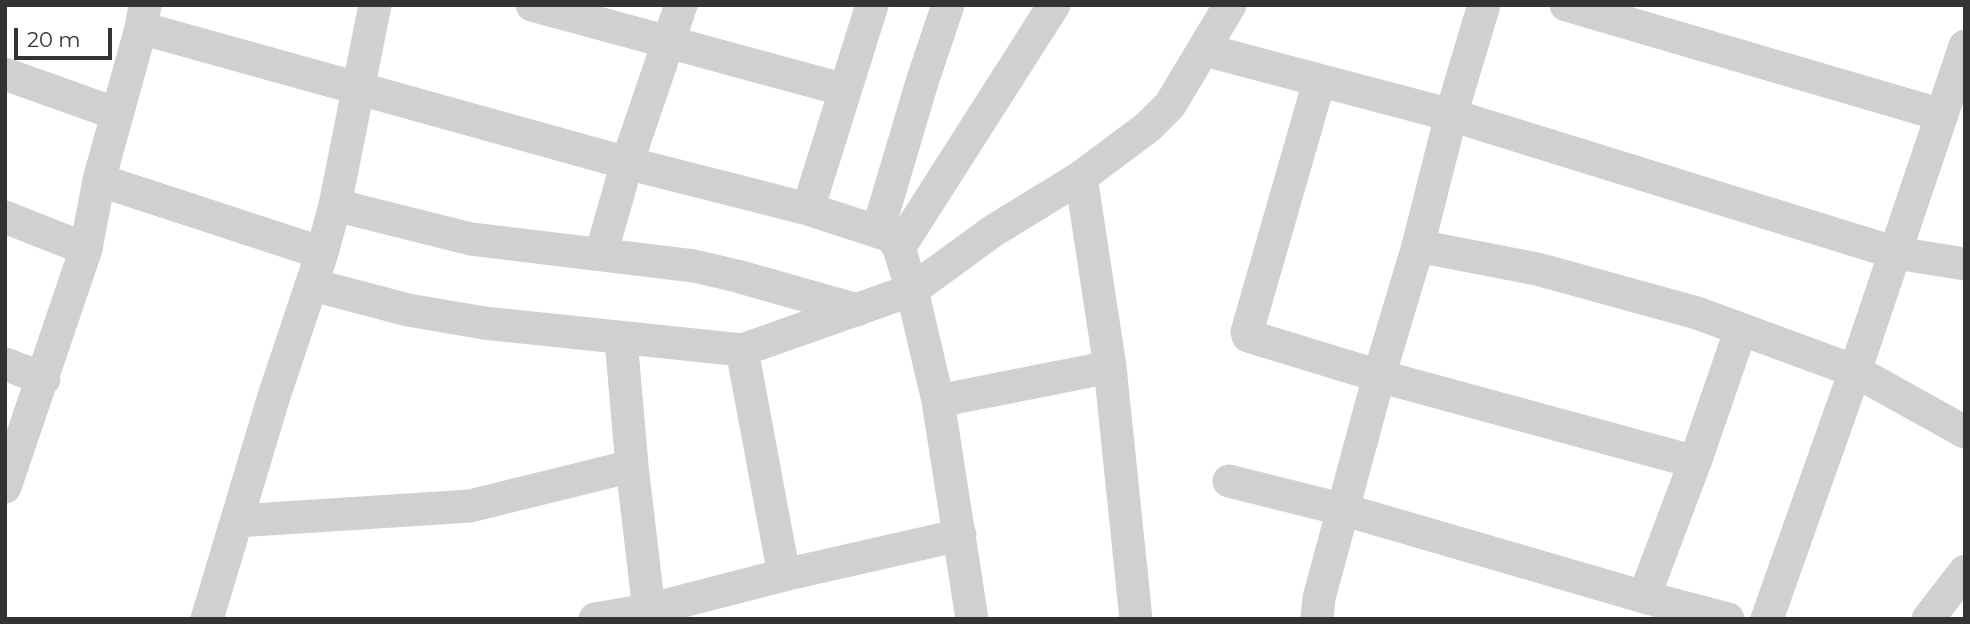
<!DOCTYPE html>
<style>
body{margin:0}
#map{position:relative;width:1970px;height:624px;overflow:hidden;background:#fff;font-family:Montserrat,sans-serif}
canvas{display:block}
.frame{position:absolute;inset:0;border:7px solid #333;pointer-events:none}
.scale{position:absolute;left:14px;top:28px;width:98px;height:32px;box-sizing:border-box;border:4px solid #333;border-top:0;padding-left:9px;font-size:21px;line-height:24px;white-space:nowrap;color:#333;-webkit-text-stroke:5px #fff;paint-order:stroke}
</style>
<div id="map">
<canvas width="1970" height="624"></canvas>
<div class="frame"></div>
<div class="scale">20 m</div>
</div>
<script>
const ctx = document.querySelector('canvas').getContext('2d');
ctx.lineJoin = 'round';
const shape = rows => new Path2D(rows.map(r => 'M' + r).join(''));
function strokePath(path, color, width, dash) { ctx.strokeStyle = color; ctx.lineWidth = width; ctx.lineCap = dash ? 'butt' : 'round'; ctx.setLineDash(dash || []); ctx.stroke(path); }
const minor = shape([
 [532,5,845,90],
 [1566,5,1942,115],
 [141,28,627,163,808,209,891,236,899,248,912,290,938,401,972,619],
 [1205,50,1451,115,1896,253,1965,264],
 [5,74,117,114],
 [1319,82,1247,332,1248,336,1379,376,1695,462],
 [1081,177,1110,367,1136,619],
 [99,180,322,253],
 [335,205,471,239,694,266,737,276,857,310],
 [808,209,872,5],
 [5,217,86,249],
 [878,230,923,79,948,5],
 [1418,246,1537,269,1697,313,1855,371,1965,432],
 [899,248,1054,5],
 [601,254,627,163,681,5],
 [313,285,408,310,484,323,742,350,912,290,993,231,1081,177,1148,127,1170,105,1230,5],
 [621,339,632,466,650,619],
 [742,350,784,575],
 [5,364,44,379],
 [938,401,1110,367],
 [1229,481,1345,510,1644,597,1728,619],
 [5,487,86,249,99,180,141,28,145,6],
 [237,521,470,506,632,466],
 [1644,597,1695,462,1741,329],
 [207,619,274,396,322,253,335,205,375,5],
 [595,619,648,610,784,575,960,535],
 [1317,619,1319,598,1379,376,1418,246,1451,115,1484,5],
 [1767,619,1855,371,1965,46],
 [1928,619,1965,571]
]);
strokePath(minor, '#d0d0d0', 33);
</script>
